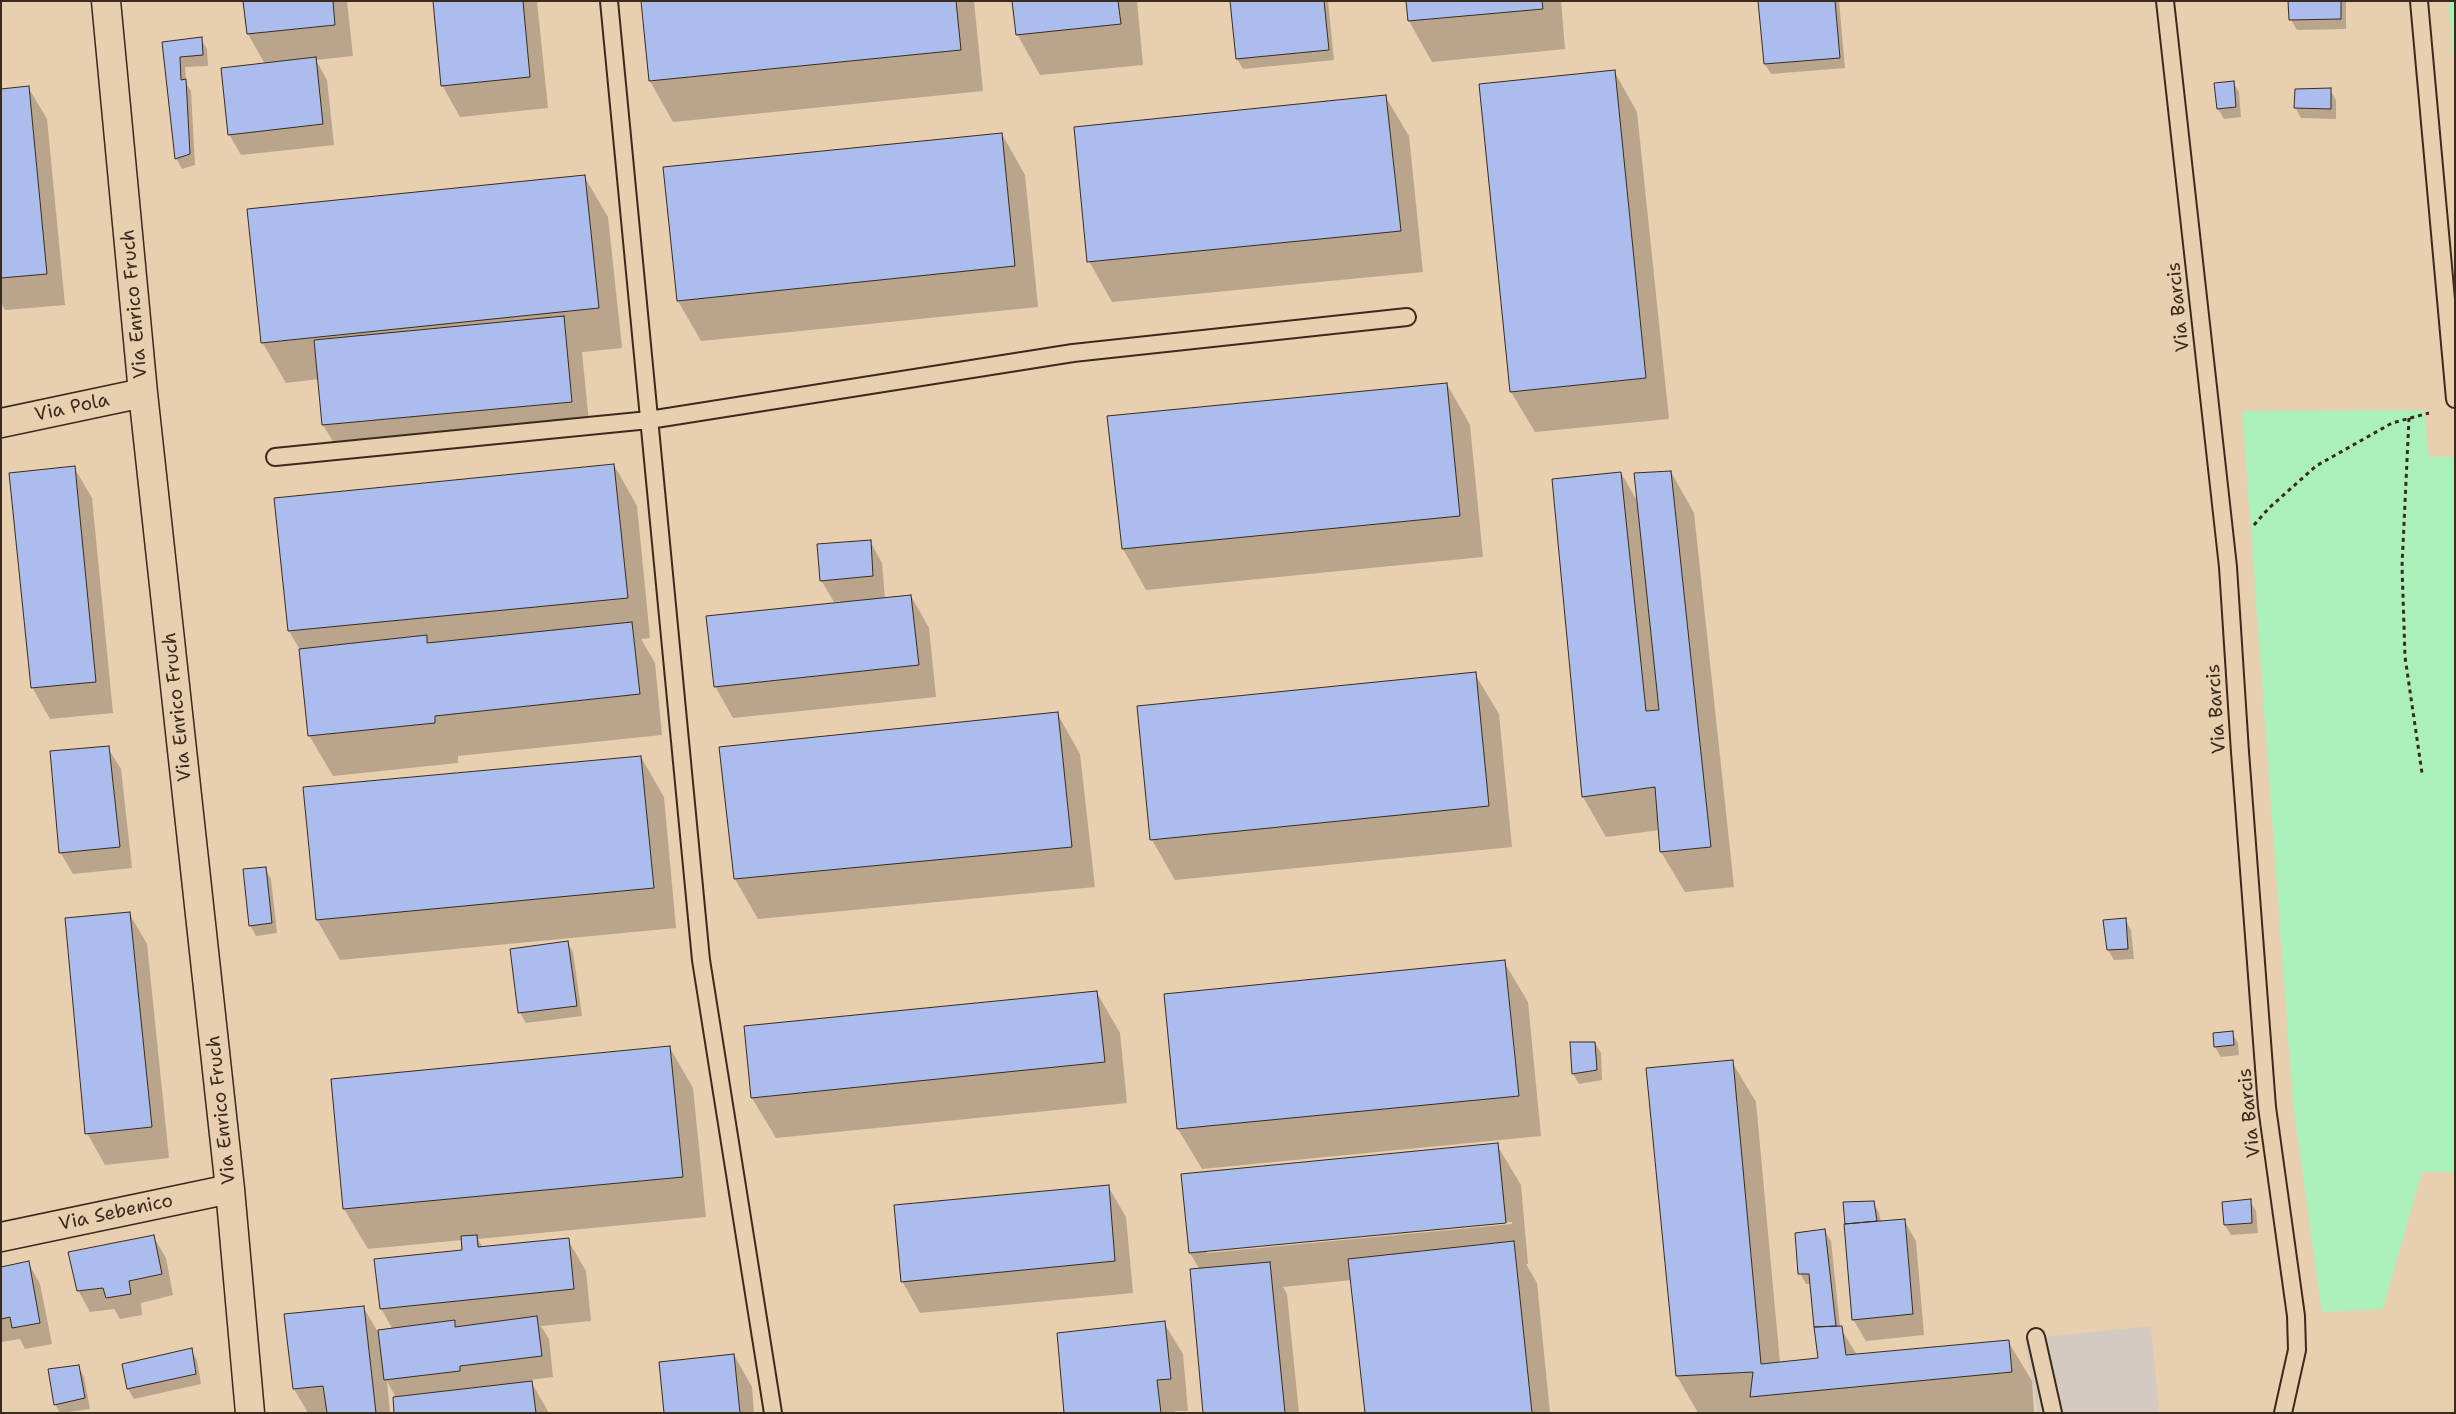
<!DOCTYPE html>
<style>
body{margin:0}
#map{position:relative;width:2456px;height:1414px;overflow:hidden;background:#e7cfaf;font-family:"Shantell Sans",sans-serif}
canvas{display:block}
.frame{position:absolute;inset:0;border:2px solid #3b2a1e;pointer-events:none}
</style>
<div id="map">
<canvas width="2456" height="1414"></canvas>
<div class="frame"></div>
</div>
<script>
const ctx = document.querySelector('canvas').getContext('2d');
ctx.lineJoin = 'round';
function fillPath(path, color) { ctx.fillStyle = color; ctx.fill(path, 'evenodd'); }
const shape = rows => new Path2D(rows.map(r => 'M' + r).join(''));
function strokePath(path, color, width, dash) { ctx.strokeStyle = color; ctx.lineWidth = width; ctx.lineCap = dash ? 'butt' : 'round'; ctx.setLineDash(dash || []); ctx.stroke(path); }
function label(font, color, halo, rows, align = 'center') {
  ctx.font = font + ' "Shantell Sans",sans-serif'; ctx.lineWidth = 4; ctx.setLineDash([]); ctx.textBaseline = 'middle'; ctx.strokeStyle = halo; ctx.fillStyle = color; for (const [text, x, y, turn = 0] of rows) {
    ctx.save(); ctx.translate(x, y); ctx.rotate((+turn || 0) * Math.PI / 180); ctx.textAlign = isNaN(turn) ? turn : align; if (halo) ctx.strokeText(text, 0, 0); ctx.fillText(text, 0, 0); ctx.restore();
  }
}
const built = shape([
 [2151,1326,2159,1413,2038,1413,2024,1339]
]);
const green = shape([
 [2449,1,2455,1,2455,81,2449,6],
 [2424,410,2429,457,2455,457,2455,1172,2422,1172,2383,1309,2322,1312,2293,1104,2242,411]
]);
const shadow = shape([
 [244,1,347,1,353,56,316,60,327,80,334,145,241,155,229,134,265,64,248,34],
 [434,1,537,1,548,108,460,117,442,85],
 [642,1,974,1,983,91,673,122,650,81],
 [1014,1,1137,1,1143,65,1040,75,1017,34],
 [1231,1,1328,1,1334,60,1243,69,1237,59],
 [1407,1,1561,1,1565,49,1432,62,1409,21],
 [1759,1,1839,1,1845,68,1771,74,1765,64],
 [2289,1,2346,1,2346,29,2297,30,2291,20],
 [201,39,207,49,208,66,185,67,186,83,191,91,195,165,182,169,176,158,163,43],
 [1614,71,1637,112,1669,419,1535,432,1511,392],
 [2233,82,2239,92,2241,117,2224,119,2218,109],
 [28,87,47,119,65,305,5,310,1,303,1,90],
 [2330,90,2336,100,2336,119,2301,118,2295,107],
 [1385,96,1409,136,1423,272,1112,302,1089,261],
 [1002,134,1025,175,1038,307,701,341,678,301],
 [584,176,608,217,622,348,582,352,590,433,342,456,323,425,319,379,286,383,262,342],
 [1447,384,1470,425,1483,557,1146,590,1123,549,1109,417],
 [614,465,637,506,650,638,641,639,655,663,662,735,458,756,458,763,333,776,309,735,300,650,289,631,276,499],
 [74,467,92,498,113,713,50,719,32,687],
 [1671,472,1694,513,1734,887,1685,892,1661,852,1660,830,1606,837,1583,797,1553,480,1621,473,1639,504],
 [870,541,882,563,885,599,911,596,929,628,936,697,733,718,715,686,840,603,840,601,834,602,821,580],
 [1475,674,1499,714,1512,847,1175,880,1152,840],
 [1057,713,1080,754,1095,887,758,919,735,879],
 [108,748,121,769,132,868,73,874,60,852],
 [641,757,664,797,676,928,340,960,317,920],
 [265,868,271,879,277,933,256,936,250,925],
 [129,913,147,944,169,1158,105,1165,87,1133],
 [2125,919,2131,930,2134,959,2114,960,2108,950],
 [567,942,573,952,582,1016,526,1023,520,1013,511,950],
 [1504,962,1528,1002,1541,1136,1202,1169,1178,1129,1165,995],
 [1097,993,1120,1033,1127,1103,776,1138,752,1098,745,1027],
 [2232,1033,2238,1043,2239,1055,2221,1057,2215,1047],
 [1595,1043,1601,1053,1602,1080,1579,1084,1573,1074],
 [670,1048,693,1088,706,1217,478,1239,483,1248,568,1240,586,1271,591,1321,541,1326,549,1339,553,1377,530,1380,549,1413,396,1413,396,1398,387,1381,390,1413,308,1413,294,1389,285,1315,363,1307,378,1332,393,1330,381,1308,464,1251,462,1240,368,1249,344,1209],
 [1732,1062,1756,1102,1780,1363,1820,1359,1811,1284,1806,1284,1800,1273,1825,1231,1831,1241,1840,1327,1857,1355,2008,1341,2032,1381,2034,1412,1698,1413,1677,1376],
 [1497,1145,1521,1185,1528,1264,1526,1264,1537,1283,1550,1413,1366,1413,1352,1280,1283,1287,1287,1294,1299,1413,1205,1413,1200,1270,1190,1253,1183,1175],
 [1512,1222,1512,1224,1207,1253,1207,1250],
 [1108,1186,1126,1217,1133,1293,920,1313,902,1281],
 [2250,1201,2256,1211,2258,1233,2231,1235,2225,1225],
 [1873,1202,1879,1213,1881,1222,1904,1220,1916,1241,1924,1335,1866,1341,1853,1319,1845,1225],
 [153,1236,166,1258,173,1295,141,1303,142,1315,120,1319,114,1309,90,1312,78,1290],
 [28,1262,40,1284,52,1344,25,1349,20,1339,1,1342,1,1268],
 [1164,1323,1183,1354,1188,1411,1175,1411,1175,1413,1065,1413],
 [191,1350,197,1360,201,1384,134,1399,128,1389],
 [734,1355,752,1387,754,1413,665,1413],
 [78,1366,84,1377,90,1409,60,1413,55,1404]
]);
const building = shape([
 [243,1,333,1,335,25,247,34,243,1],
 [433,1,523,1,530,77,441,86,433,1],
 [641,1,956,1,961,50,649,81,641,1],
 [1012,1,1118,1,1121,24,1016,35,1012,1],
 [1230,1,1324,1,1329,50,1236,59,1230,1],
 [1406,1,1542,1,1543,9,1408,21,1406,1],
 [1758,1,1835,1,1840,58,1764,64,1758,1],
 [2288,1,2341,1,2341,19,2289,20,2288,1],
 [202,37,203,55,180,57,181,80,186,79,190,154,175,159,162,42,202,37],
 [316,57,323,124,228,135,221,68,316,57],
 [1615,70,1646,378,1510,392,1479,84,1615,70],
 [2234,81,2236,107,2217,109,2214,83,2234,81],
 [29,86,47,274,1,278,1,89,29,86],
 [2331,88,2331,109,2294,108,2295,89,2331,88],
 [1386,95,1401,231,1087,262,1074,127,1386,95],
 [1002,133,1015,266,677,301,663,167,1002,133],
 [585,175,599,308,261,343,247,209,585,175],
 [564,316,572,402,322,425,314,340,564,316],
 [1447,383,1460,516,1122,549,1107,416,1447,383],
 [614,464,628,598,288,631,274,498,614,464],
 [75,466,96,682,31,688,9,473,75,466],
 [1671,471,1711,847,1660,852,1655,787,1582,797,1552,479,1621,472,1646,711,1659,710,1634,473,1671,471],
 [871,540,873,576,820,581,817,544,871,540],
 [911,595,919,665,714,687,706,616,911,595],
 [632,622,640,694,435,716,435,723,308,736,299,649,427,635,427,643,632,622],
 [1476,672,1489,806,1150,840,1137,706,1476,672],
 [1058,712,1072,847,734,879,719,747,1058,712],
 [109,746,120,847,59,853,50,751,109,746],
 [641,756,654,888,316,920,303,787,641,756],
 [266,867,272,923,249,926,243,869,266,867],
 [130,912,152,1127,85,1134,65,918,130,912],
 [2126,918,2128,949,2107,950,2103,920,2126,918],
 [568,941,577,1006,518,1013,510,949,568,941],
 [1505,960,1519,1096,1177,1129,1164,994,1505,960],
 [1097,991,1105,1062,751,1098,744,1026,1097,991],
 [2233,1031,2234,1045,2214,1047,2213,1033,2233,1031],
 [1570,1042,1595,1042,1597,1070,1572,1074,1570,1042],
 [670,1046,683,1177,343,1209,331,1079,670,1046],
 [1733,1060,1761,1364,1818,1358,1814,1327,1842,1326,1846,1355,2009,1340,2012,1372,1750,1397,1753,1372,1676,1376,1646,1068,1733,1060],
 [1498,1143,1506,1223,1189,1253,1181,1174,1498,1143],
 [1109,1185,1115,1261,901,1282,894,1205,1109,1185],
 [2251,1199,2252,1223,2224,1225,2222,1202,2251,1199],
 [1874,1201,1877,1221,1845,1224,1843,1202,1874,1201],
 [1905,1219,1913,1314,1852,1320,1844,1224,1905,1219],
 [1825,1229,1836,1326,1814,1327,1809,1274,1798,1274,1795,1233,1825,1229],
 [154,1235,162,1274,129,1281,131,1294,106,1298,103,1288,77,1291,68,1252,154,1235],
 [477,1235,478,1247,569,1238,574,1289,380,1309,374,1259,462,1250,461,1236,477,1235],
 [1514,1241,1532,1413,1365,1413,1348,1259,1514,1241],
 [29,1261,40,1323,12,1328,10,1317,1,1319,1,1267,29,1261],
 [1270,1262,1285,1413,1203,1413,1190,1269,1270,1262],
 [364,1306,376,1413,327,1413,323,1386,293,1389,284,1314,364,1306],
 [537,1316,542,1356,460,1366,460,1371,384,1380,378,1330,455,1320,455,1327,537,1316],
 [1165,1321,1171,1379,1157,1380,1161,1413,1064,1413,1057,1333,1165,1321],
 [192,1348,196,1374,127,1389,122,1364,192,1348],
 [734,1354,740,1413,664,1413,659,1362,734,1354],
 [79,1365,85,1398,54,1405,48,1369,79,1365],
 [532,1381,536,1413,394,1413,393,1397,532,1381]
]);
const path = shape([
 [2409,418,2402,566,2405,657,2422,773],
 [2254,525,2269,508,2316,466,2392,423,2429,413]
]);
const lane = shape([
 [609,1,701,960,773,1413],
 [2165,1,2228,567,2240,752,2267,1107,2296,1316,2297,1350,2283,1413],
 [2419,1,2455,399],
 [275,457,649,420,1073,353,1407,317],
 [2036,1337,2053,1413]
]);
const street = shape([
 [106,1,143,393,230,1189,250,1413],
 [1,423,143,393],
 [1,1237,230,1189]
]);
const streetNames = [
 ["Via Enrico Fruch",135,304,-95],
 ["Via Barcis",2179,307,-96],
 ["Via Pola",72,408,-12],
 ["Via Enrico Fruch",178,707,-96],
 ["Via Barcis",2217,709,-94],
 ["Via Enrico Fruch",222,1110,-96],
 ["Via Barcis",2250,1113,-96],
 ["Via Sebenico",116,1213,-12]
];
fillPath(built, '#d5cac1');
fillPath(green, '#abefba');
fillPath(shadow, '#0003');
fillPath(building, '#abbdec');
strokePath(building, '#3b2a1e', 1);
strokePath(lane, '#3b2a1e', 20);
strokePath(street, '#3b2a1e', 31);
strokePath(path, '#3b2a1e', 3, [4, 4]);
strokePath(lane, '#e7cfaf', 16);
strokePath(street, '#e7cfaf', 28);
label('19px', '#3b2a1e', '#e7cfaf', streetNames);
</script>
